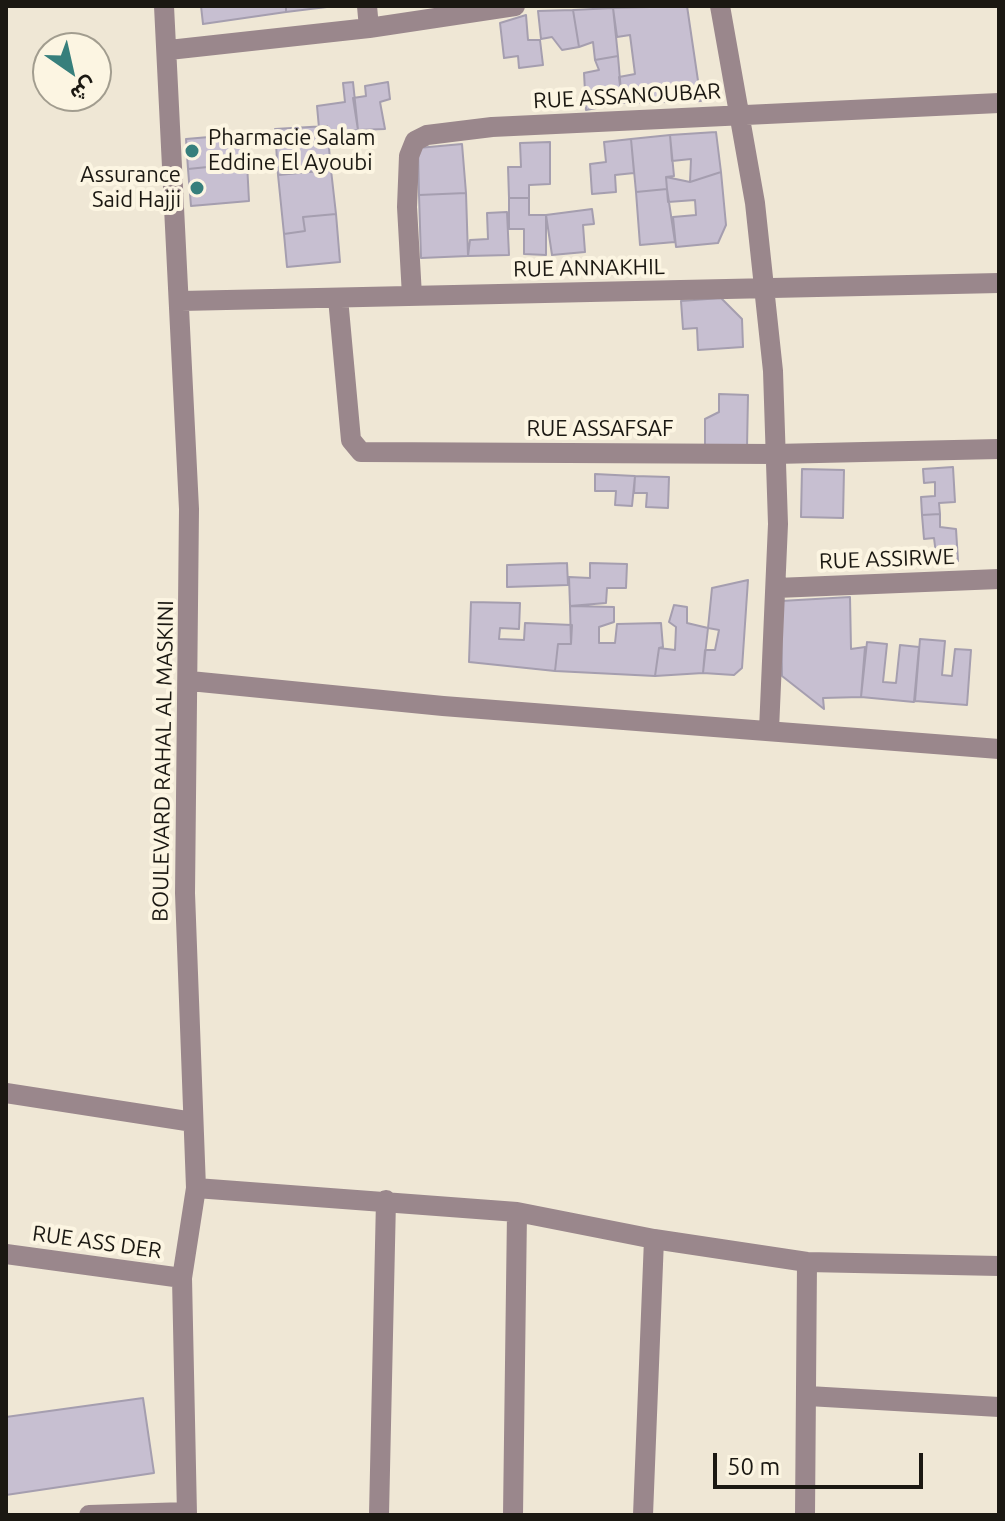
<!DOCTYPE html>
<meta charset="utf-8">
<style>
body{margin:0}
#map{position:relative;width:1005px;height:1521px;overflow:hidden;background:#efe7d5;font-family:Ubuntu,Vazirmatn,sans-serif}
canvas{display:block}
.frame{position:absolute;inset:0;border:8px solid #1b1812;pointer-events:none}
.north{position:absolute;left:32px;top:32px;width:80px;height:80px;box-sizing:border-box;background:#fcf5e2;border:2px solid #a29d8f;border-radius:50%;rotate:146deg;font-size:22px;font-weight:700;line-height:32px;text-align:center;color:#1b1812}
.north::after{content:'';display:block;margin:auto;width:28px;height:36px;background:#377f7c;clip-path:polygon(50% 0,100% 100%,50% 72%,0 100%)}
.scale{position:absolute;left:713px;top:1453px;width:210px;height:36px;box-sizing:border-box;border:4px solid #1b1812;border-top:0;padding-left:10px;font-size:24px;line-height:28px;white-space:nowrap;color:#1b1812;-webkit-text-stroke:6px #fcf5e2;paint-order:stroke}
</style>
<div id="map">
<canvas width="1005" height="1521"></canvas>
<div class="frame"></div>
<div class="north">ش</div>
<div class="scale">50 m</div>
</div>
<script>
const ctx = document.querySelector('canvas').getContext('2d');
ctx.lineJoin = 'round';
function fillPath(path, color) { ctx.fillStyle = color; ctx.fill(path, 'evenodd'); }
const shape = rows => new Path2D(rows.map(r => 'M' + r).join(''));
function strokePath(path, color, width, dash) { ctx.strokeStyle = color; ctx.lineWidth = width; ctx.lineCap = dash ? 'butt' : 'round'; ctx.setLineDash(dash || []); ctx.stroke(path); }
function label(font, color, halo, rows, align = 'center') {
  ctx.font = font + ' Ubuntu,sans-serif'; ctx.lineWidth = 8; ctx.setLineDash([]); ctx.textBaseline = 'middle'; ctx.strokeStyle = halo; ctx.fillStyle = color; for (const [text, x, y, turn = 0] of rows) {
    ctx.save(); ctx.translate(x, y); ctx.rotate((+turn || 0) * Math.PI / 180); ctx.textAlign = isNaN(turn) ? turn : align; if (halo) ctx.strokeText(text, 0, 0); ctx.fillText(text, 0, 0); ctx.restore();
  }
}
const building = shape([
 [201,6,286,6,286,12,203,24,201,6],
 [286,6,335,6,286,12,286,6],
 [687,6,701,101,622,103,619,77,635,74,630,35,617,37,613,8,687,6],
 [613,8,618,56,595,60,593,42,579,47,573,10,613,8],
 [573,10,579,47,562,50,552,37,541,39,538,11,573,10],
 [526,15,528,40,540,40,543,65,519,68,518,56,504,58,500,23,526,15],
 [618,56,622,103,586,110,584,73,599,70,595,60,618,56],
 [353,82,358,130,327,134,327,126,319,128,317,106,345,102,343,83,353,82],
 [388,82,390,99,380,102,385,129,358,130,353,98,366,96,365,86,388,82],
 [327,126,331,170,278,175,275,129,327,126],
 [716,132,721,172,690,182,691,159,672,161,670,135,716,132],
 [244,134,247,163,188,169,186,139,244,134],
 [670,135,674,176,666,177,667,189,636,192,631,139,670,135],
 [631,139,634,173,615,175,616,192,592,194,590,164,606,162,604,142,631,139],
 [550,142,550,184,529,185,529,198,509,198,508,167,521,167,520,143,550,142],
 [462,144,466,193,419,195,418,148,462,144],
 [247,163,249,201,191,206,188,169,247,163],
 [331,170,336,214,303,217,305,231,284,234,278,175,331,170],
 [721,172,726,225,718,243,676,247,673,217,696,215,695,200,668,202,666,177,690,182,721,172],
 [667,189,675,242,640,245,636,192,667,189],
 [466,193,468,256,421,258,419,195,466,193],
 [509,198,529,198,529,215,546,215,546,255,524,254,524,229,509,229,509,198],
 [592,209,594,224,583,225,585,252,552,255,546,215,592,209],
 [507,212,509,255,468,256,470,240,488,239,487,213,507,212],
 [336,214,340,262,287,267,284,234,305,231,303,217,336,214],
 [721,298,742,319,743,347,698,350,697,328,683,329,681,301,721,298],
 [719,394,748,395,747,448,705,447,705,419,719,412,719,394],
 [953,467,955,502,939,503,940,514,922,515,921,497,935,496,935,482,924,483,923,469,953,467],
 [802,469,844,470,843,518,801,517,802,469],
 [595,474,635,476,632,506,615,505,616,491,595,491,595,474],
 [635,476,669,477,668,508,646,507,647,493,634,493,635,476],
 [940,514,940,527,956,529,958,561,923,564,922,555,936,554,934,538,924,539,922,515,940,514],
 [567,563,568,585,507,587,507,565,567,563],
 [590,563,627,564,626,588,607,588,606,603,570,606,569,577,590,578,590,563],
 [748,580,742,668,734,675,703,673,705,650,715,650,719,630,708,628,712,588,748,580],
 [850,597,851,649,865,647,861,697,823,698,824,709,782,676,781,601,850,597],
 [471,602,520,603,519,629,500,628,499,639,524,640,525,623,572,625,571,644,558,644,555,671,469,662,471,602],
 [674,605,687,607,687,623,708,628,703,673,655,676,659,648,675,650,676,627,669,622,674,605],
 [570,606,614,607,614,622,599,627,599,643,615,643,617,624,661,623,663,647,659,648,655,676,555,671,558,644,571,644,570,606],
 [920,639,945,641,942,675,952,676,955,649,971,650,967,705,915,701,920,639],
 [867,642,887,644,883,682,896,683,900,645,919,647,914,702,861,697,867,642],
 [143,1398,154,1473,6,1495,6,1417,143,1398]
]);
const minor = shape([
 [164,6,189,509,185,893,196,1188,182,1278,187,1515],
 [367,6,369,28],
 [720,6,755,203,773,371,778,524,769,730],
 [169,50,369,28,515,6],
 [412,296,407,207,409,156,415,141,427,135,492,127,999,103],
 [338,298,351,440,361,452,774,454,999,449],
 [181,301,999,283],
 [776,588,999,579],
 [190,681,443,706,999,749],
 [6,1093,193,1122],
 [196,1188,517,1212,654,1239,807,1262,999,1266],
 [6,1254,182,1278],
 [808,1396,999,1407],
 [89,1515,187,1512],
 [379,1515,386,1200],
 [513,1515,517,1212],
 [643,1515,654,1239],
 [805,1515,807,1262]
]);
const markers = [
 [192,151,8,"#377f7c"],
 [197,188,8,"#377f7c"]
];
const streetNames = [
 ["RUE ASSANOUBAR",627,96,-3],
 ["RUE ANNAKHIL",589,268,-1],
 ["RUE ASSAFSAF",600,429],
 ["RUE ASSIRWE",887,559,-2],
 ["BOULEVARD RAHAL AL MASKINI",163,761,-89],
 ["RUE ASS DER",97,1242,8]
];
const poiNames = [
 ["Pharmacie Salam",208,138],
 ["Eddine El Ayoubi",208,163],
 ["Assurance",181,175,"right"],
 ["Said Hajji",181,200,"right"]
];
fillPath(building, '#c7bfd1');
strokePath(building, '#a59eaf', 2);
strokePath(minor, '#9a878c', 20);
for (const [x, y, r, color] of markers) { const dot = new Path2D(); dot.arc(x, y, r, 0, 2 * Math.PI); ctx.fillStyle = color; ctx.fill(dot); strokePath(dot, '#fcf5e2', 3); }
label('22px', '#1b1812', '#fcf5e2', streetNames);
label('22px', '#1b1812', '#fcf5e2', poiNames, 'left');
</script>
